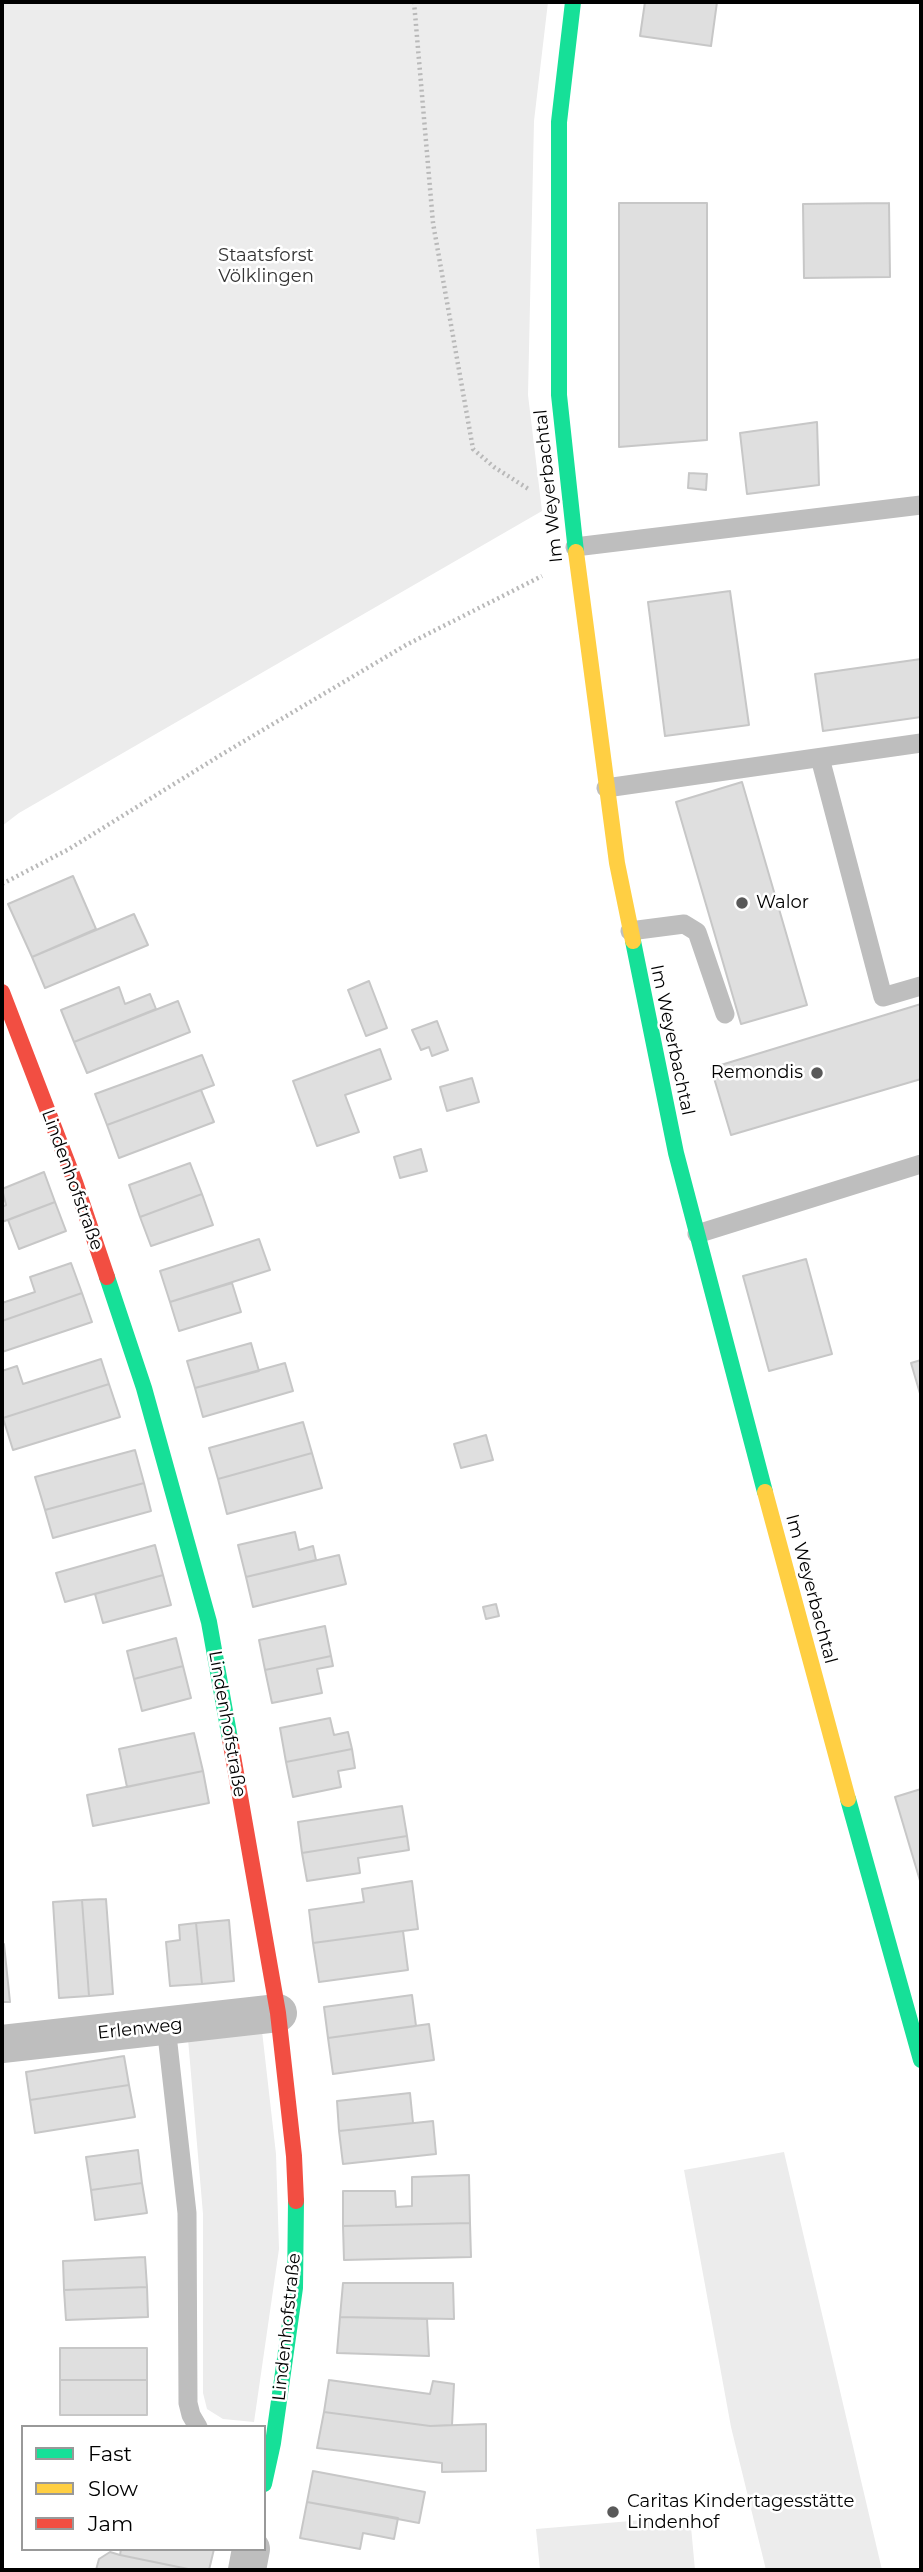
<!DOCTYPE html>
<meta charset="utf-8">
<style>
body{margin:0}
#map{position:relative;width:923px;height:2572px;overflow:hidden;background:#fff;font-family:Montserrat,sans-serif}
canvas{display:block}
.frame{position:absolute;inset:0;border:4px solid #000;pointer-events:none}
.legend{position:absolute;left:21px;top:2425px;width:245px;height:126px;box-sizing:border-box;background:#fff;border:2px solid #999;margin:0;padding:9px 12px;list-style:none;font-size:21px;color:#000}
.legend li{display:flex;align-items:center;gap:14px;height:35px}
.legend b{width:35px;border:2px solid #999}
</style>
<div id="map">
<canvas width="923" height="2572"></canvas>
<div class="frame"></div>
<ul class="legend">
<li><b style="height:9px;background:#16e098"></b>Fast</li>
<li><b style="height:9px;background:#ffcf43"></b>Slow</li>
<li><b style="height:9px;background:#f24e42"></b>Jam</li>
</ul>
</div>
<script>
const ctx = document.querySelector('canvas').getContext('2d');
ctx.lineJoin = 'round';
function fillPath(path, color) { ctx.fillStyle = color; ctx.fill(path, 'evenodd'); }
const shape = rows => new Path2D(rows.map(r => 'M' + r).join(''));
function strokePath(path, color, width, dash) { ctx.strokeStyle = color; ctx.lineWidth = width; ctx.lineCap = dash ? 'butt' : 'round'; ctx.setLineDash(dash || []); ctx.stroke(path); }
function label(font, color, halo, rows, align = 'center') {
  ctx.font = font + ' Montserrat,sans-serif'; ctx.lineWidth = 5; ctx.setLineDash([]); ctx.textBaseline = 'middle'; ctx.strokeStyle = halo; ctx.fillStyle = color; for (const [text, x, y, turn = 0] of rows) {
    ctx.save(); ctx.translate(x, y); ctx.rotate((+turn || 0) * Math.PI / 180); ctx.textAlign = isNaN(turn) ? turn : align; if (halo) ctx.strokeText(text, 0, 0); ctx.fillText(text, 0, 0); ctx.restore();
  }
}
const green = shape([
 [2,2,548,2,534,121,528,395,542,511,19,813,2,826],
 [262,2031,276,2154,279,2249,254,2422,223,2419,207,2409,203,2393,203,2214,188,2039],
 [784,2152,882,2570,766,2570,731,2427,684,2170],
 [690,2516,695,2570,540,2570,536,2529]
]);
const building = shape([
 [645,2,717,2,711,46,640,36,645,2],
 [619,203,707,203,707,440,619,447,619,203],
 [889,203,890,277,804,278,803,204,889,203],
 [817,422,819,485,747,494,740,433,817,422],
 [689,473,707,474,706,490,688,488,689,473],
 [730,591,749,725,665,736,648,602,730,591],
 [921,659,921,717,823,731,815,674,921,659],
 [742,782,807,1005,741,1024,676,802,742,782],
 [73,876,96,929,32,957,8,904,73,876],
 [134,914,148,945,45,988,32,957,134,914],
 [369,981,387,1028,366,1036,348,990,369,981],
 [119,987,125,1004,150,994,156,1009,74,1042,61,1010,119,987],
 [178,1001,190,1032,87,1073,74,1042,178,1001],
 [921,1004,921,1079,731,1135,711,1068,921,1004],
 [437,1021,448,1050,432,1056,429,1047,421,1050,412,1030,437,1021],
 [380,1049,391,1079,345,1095,359,1132,317,1146,293,1081,380,1049],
 [202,1055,214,1085,107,1125,95,1094,202,1055],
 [472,1078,479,1102,447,1111,440,1087,472,1078],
 [201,1090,214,1122,119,1158,107,1125,201,1090],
 [421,1149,427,1171,400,1178,394,1157,421,1149],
 [190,1163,202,1194,140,1217,129,1185,190,1163],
 [44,1172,55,1202,2,1222,2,1207,6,1205,2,1189,44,1172],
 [202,1194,213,1225,151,1246,140,1217,202,1194],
 [55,1202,66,1231,19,1249,8,1220,55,1202],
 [259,1239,270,1270,170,1302,160,1271,259,1239],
 [806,1259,832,1354,769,1371,743,1276,806,1259],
 [71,1263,82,1293,2,1321,2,1303,35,1292,30,1277,71,1263],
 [232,1283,241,1312,179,1331,170,1302,232,1283],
 [82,1293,92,1322,2,1352,2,1321,82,1293],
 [251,1343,259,1371,195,1388,187,1361,251,1343],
 [101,1359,109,1384,3,1418,2,1371,17,1366,23,1384,101,1359],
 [921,1360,921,1397,911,1363,921,1360],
 [285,1363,293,1391,203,1417,195,1388,285,1363],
 [109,1384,120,1417,13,1450,3,1418,109,1384],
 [303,1422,312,1453,218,1479,209,1448,303,1422],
 [486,1435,493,1460,461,1468,454,1444,486,1435],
 [135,1450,144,1483,45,1510,35,1477,135,1450],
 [312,1453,322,1488,227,1514,218,1479,312,1453],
 [144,1483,151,1511,53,1538,45,1510,144,1483],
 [295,1532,299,1550,313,1546,316,1560,246,1577,238,1545,295,1532],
 [155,1545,163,1575,65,1602,56,1573,155,1545],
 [339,1555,346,1584,253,1607,246,1577,339,1555],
 [163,1575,171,1605,103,1623,95,1594,163,1575],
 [496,1604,499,1616,486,1619,483,1607,496,1604],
 [325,1626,331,1656,265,1670,259,1640,325,1626],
 [176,1638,183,1666,134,1679,127,1651,176,1638],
 [331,1656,333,1666,317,1669,322,1693,272,1703,265,1670,331,1656],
 [183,1666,191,1698,142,1711,134,1679,183,1666],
 [330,1718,334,1735,348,1732,352,1749,286,1762,280,1728,330,1718],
 [194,1733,203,1771,127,1787,119,1749,194,1733],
 [352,1749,355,1768,338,1771,341,1787,293,1797,286,1762,352,1749],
 [203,1771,209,1803,93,1826,87,1795,203,1771],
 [921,1789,921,1884,895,1797,921,1789],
 [402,1806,407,1836,302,1853,298,1822,402,1806],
 [407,1836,409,1850,358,1858,360,1873,307,1881,302,1853,407,1836],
 [412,1881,418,1929,313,1943,309,1910,364,1902,362,1889,412,1881],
 [106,1899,113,1994,89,1996,82,1900,106,1899],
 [82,1900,89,1996,59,1998,53,1902,82,1900],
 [229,1920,234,1981,202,1984,196,1923,229,1920],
 [196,1923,202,1984,170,1986,166,1942,180,1940,179,1925,196,1923],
 [403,1931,408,1970,319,1982,313,1943,403,1931],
 [2,1944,4,1944,10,2002,2,2002,2,1944],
 [412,1995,416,2026,328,2038,324,2007,412,1995],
 [429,2024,434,2060,333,2074,328,2038,429,2024],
 [124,2056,129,2085,30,2100,26,2072,124,2056],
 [129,2085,135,2117,35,2133,30,2100,129,2085],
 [410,2093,413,2123,339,2131,337,2101,410,2093],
 [433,2121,436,2154,343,2164,339,2131,433,2121],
 [138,2150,142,2183,91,2190,86,2157,138,2150],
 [469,2175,470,2223,343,2226,343,2191,395,2191,396,2207,412,2206,412,2177,469,2175],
 [142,2183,147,2213,95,2220,91,2190,142,2183],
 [470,2223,471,2257,344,2260,343,2226,470,2223],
 [145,2257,147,2287,64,2290,63,2261,145,2257],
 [343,2283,453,2283,454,2319,340,2317,343,2283],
 [147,2287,148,2317,66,2320,64,2290,147,2287],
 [340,2317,427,2319,429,2356,337,2353,340,2317],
 [60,2348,147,2348,147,2380,60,2380,60,2348],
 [60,2380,147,2380,147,2415,60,2415,60,2380],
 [329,2380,430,2394,433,2381,454,2384,452,2425,430,2426,324,2412,329,2380],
 [324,2412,430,2426,486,2424,486,2471,442,2472,442,2463,317,2448,324,2412],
 [313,2471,425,2492,419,2523,307,2502,313,2471],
 [307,2502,398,2518,394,2539,363,2533,360,2549,300,2538,307,2502],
 [121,2549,214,2549,209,2570,193,2570,120,2555,121,2549],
 [110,2552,120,2555,193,2570,96,2570,99,2559,110,2552]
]);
const path = shape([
 [414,2,433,223,473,449,494,467,530,490],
 [2,884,69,849,224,753,406,645,542,576]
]);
const lane = shape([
 [575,547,921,505],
 [820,758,883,997,921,986],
 [606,788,921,743],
 [630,931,684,924,697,932,725,1014],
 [697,1234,921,1164],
 [166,2026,187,2213,188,2403,191,2415,198,2427]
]);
const street = shape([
 [2,2044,278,2013],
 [247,2570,251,2549]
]);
const fast = shape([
 [573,2,559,122,559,395,576,552],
 [633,941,676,1153,765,1492],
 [107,1277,144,1388,209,1622,230,1739],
 [848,1799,921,2060],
 [264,2484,273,2443,295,2288,296,2201]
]);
const slow = shape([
 [576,552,617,863,633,941],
 [765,1492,848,1799]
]);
const jam = shape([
 [2,992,75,1182,107,1277],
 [230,1739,278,2013,294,2156,296,2201]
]);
const markers = [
 [742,903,7,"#595959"],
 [817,1073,7,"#595959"],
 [613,2512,7,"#595959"]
];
const parkNames = [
 ["Staatsforst",266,256],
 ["Völklingen",266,277]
];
const streetNames = [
 ["Im Weyerbachtal",549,486,-96],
 ["Im Weyerbachtal",672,1040,78],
 ["Lindenhofstraße",72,1180,70],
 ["Im Weyerbachtal",811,1589,75],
 ["Lindenhofstraße",227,1724,80],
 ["Erlenweg",140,2029,-6],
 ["Lindenhofstraße",287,2327,-84]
];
const poiNames = [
 ["Walor",756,903],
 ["Remondis",803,1073,"right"],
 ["Caritas Kindertagesstätte",627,2502],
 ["Lindenhof",627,2523]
];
fillPath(green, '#ececec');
fillPath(building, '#dfdfdf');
strokePath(building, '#c7c7c7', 2);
strokePath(path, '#b9b9b9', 4.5, [2, 3.5]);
strokePath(lane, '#bebebe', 19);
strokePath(street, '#bebebe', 38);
strokePath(fast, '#16e098', 16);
strokePath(slow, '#ffcf43', 16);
strokePath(jam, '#f24e42', 16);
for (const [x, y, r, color] of markers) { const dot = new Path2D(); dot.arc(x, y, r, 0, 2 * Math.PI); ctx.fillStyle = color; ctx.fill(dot); strokePath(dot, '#fff', 2.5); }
label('18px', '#333', '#fff', parkNames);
label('18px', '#000', '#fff', streetNames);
label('18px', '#000', '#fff', poiNames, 'left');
</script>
